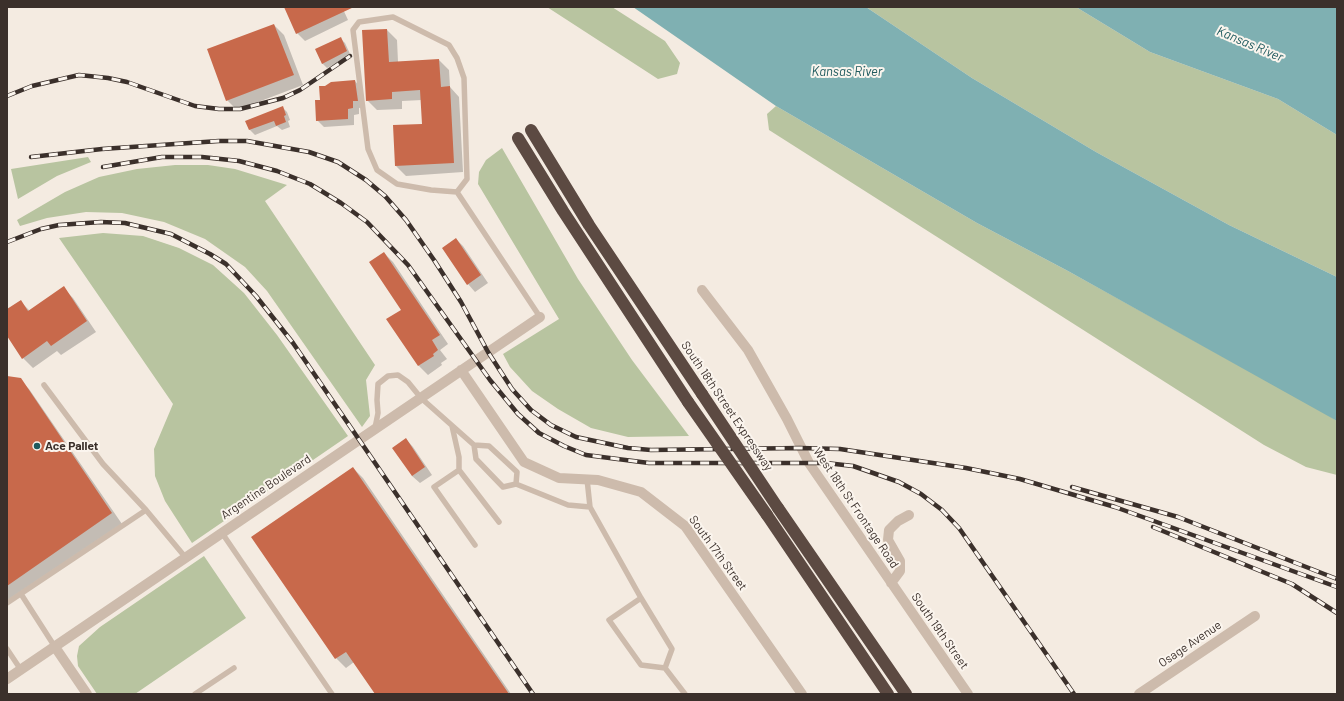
<!DOCTYPE html>
<style>
body{margin:0}
#map{position:relative;width:1344px;height:701px;overflow:hidden;background:#f4ebe1;font-family:Barlow,sans-serif}
canvas{display:block}
.frame{position:absolute;inset:0;border:8px solid #3b302b;pointer-events:none}
</style>
<div id="map">
<canvas width="1344" height="701"></canvas>
<div class="frame"></div>
</div>
<script>
const ctx = document.querySelector('canvas').getContext('2d');
ctx.lineJoin = 'round';
function fillPath(path, color) { ctx.fillStyle = color; ctx.fill(path, 'evenodd'); }
const shape = rows => new Path2D(rows.map(r => 'M' + r).join(''));
function strokePath(path, color, width, dash) { ctx.strokeStyle = color; ctx.lineWidth = width; ctx.lineCap = dash ? 'butt' : 'round'; ctx.setLineDash(dash || []); ctx.stroke(path); }
function label(font, color, halo, rows, align = 'center') {
  ctx.font = font + ' Barlow,sans-serif'; ctx.lineWidth = 4; ctx.setLineDash([]); ctx.textBaseline = 'middle'; ctx.strokeStyle = halo; ctx.fillStyle = color; for (const [text, x, y, turn = 0] of rows) {
    ctx.save(); ctx.translate(x, y); ctx.rotate((+turn || 0) * Math.PI / 180); ctx.textAlign = isNaN(turn) ? turn : align; if (halo) ctx.strokeText(text, 0, 0); ctx.fillText(text, 0, 0); ctx.restore();
  }
}
const green = shape([
 [547,7,612,7,665,41,680,63,677,74,658,79],
 [866,7,1076,7,1150,52,1278,99,1337,135,1337,277,1229,225,1096,152,972,78],
 [776,106,977,223,1068,271,1325,413,1337,421,1337,475,1306,467,1264,445,769,130,767,114],
 [502,148,578,279,632,360,689,436,628,437,591,428,558,409,532,391,510,367,503,354,559,319,478,184,479,172,486,160],
 [88,157,91,162,57,176,18,199,11,169],
 [175,165,208,165,235,169,287,185,265,201,375,365,366,380,370,416,362,427,267,291,245,267,205,239,164,222,122,213,86,212,47,218,20,226,17,220,65,192,99,177,137,169],
 [103,233,143,236,179,248,213,265,244,293,277,335,348,436,192,543,165,501,155,476,154,449,173,404,59,238],
 [204,556,246,618,135,694,97,694,78,666,77,656,79,646,100,627]
]);
const water = shape([
 [633,7,866,7,972,78,1096,152,1229,225,1337,277,1337,421,1068,271,977,223,776,106],
 [1076,7,1337,7,1337,135,1278,99,1150,52]
]);
const shadow = shape([
 [285,7,342,7,348,20,305,41,297,33],
 [274,25,284,35,303,85,237,110,227,100],
 [387,30,397,40,398,62,439,60,449,70,450,87,459,97,463,172,406,176,396,166,423,125,422,100,402,101,402,109,377,110,367,100],
 [340,38,345,43,351,56,327,68,322,63],
 [355,81,361,88,364,107,359,108,359,114,354,115,354,125,324,127,317,120,321,101],
 [282,107,287,112,290,120,288,121,290,127,282,130,277,126,255,135,250,130,247,121],
 [456,239,463,246,488,283,475,292,468,284],
 [384,253,393,262,448,344,440,350,447,359,441,363,442,365,428,375,419,366,388,319,402,310],
 [63,288,73,298,96,332,61,355,57,351,33,368,23,358,7,334,7,311,20,301,30,311],
 [7,377,19,379,29,389,122,524,7,602],
 [406,439,413,447,432,475,420,483,412,476],
 [353,468,363,478,511,694,376,694,354,662,346,668,336,658]
]);
const building = shape([
 [284,7,354,7,296,34],
 [274,24,294,75,226,101,207,49],
 [387,29,389,62,439,59,441,87,450,86,454,163,395,166,393,125,422,124,420,90,392,92,392,99,366,101,362,30],
 [341,37,347,51,322,64,315,49],
 [355,80,358,101,353,101,353,108,348,109,348,119,316,121,315,100,320,100,319,86,325,86,331,82],
 [283,106,286,115,284,116,286,122,276,126,274,121,249,130,245,121],
 [456,238,481,275,467,285,442,248],
 [384,252,440,335,432,340,438,350,433,354,434,356,418,366,386,319,401,310,369,262],
 [64,286,87,321,51,346,47,341,22,359,7,336,7,309,21,300,28,311],
 [7,376,21,378,112,513,7,586],
 [406,438,425,467,412,476,392,448],
 [353,467,509,694,375,694,346,652,335,659,251,537]
]);
const lane = shape([
 [457,192,467,179,464,78,457,58,449,45,393,17,359,22,353,30,368,149,377,170,397,184,431,190,457,192,540,317],
 [44,385,103,464,146,510],
 [452,426,459,457,459,470,499,522],
 [375,428,378,413,377,400,378,384,388,376,398,375,408,382,421,398,474,445,476,459,503,487,516,484,568,505,590,507,641,598,672,649,665,668,685,694],
 [474,445,489,446,517,472,516,484],
 [459,470,434,487,475,545],
 [587,479,590,507],
 [222,533,332,694],
 [21,594,55,647],
 [641,598,609,620,641,665,665,668],
 [7,603,146,510,186,558],
 [7,649,21,670],
 [195,694,234,668]
]);
const street = shape([
 [702,290,748,350,787,419,809,463,968,694],
 [461,370,524,462,559,478,598,480,641,492,685,526,802,694],
 [891,583,900,571,900,561,888,540,889,530,898,521,909,515],
 [55,647,87,694],
 [7,679,540,317],
 [1139,694,1255,616]
]);
const highway = shape([
 [531,130,589,225,702,394],
 [518,138,563,211,688,402],
 [778,508,906,694],
 [767,515,888,694]
]);
const rail = shape([
 [7,96,32,86,79,75,108,78,127,82,195,106,219,109,240,109,283,98,300,90,350,56],
 [31,157,102,149,219,141,247,141,309,152,338,162,366,180,385,196,406,220,434,260,461,302,488,352,512,389,531,410,551,425,576,437,628,448,651,450,800,448,840,449,966,468,1020,479,1115,507,1337,587],
 [103,167,162,157,202,157,239,161,277,171,310,184,341,203,367,222,408,265,490,380,518,414,539,433,564,446,586,455,649,463,826,463,853,466,899,482,921,494,942,510,959,528,1074,694],
 [7,242,41,229,59,225,101,222,125,223,171,234,210,254,226,264,256,296,293,343,533,694],
 [1072,487,1178,517,1337,579],
 [1153,527,1292,584,1337,613]
]);
const highwayBridge = shape([
 [702,394,778,508],
 [688,402,767,515]
]);
const markers = [
 [37,446,4,"#1f5a5e"]
];
const streetNames = [
 ["South 18th Street Expressway",727,406,56],
 ["Argentine Boulevard",266,487,-34],
 ["West 18th St Frontage Road",856,508,56],
 ["South 17th Street",718,553,54],
 ["South 19th Street",940,631,55],
 ["Osage Avenue",1190,644,-34]
];
const poiNames = [
 ["Ace Pallet",45,446]
];
const waterNames = [
 ["Kansas River",1250,44,23],
 ["Kansas River",847,72]
];
fillPath(green, '#b8c4a0');
fillPath(water, '#7fb0b2');
fillPath(shadow, '#0003');
fillPath(building, '#c8694b');
strokePath(lane, '#cdbbac', 5.5);
strokePath(street, '#cdbbac', 10);
strokePath(highway, '#5c4a42', 12);
strokePath(rail, '#3b302b', 4.5);
strokePath(rail, '#fbf5ee', 3, [9]);
strokePath(highwayBridge, '#5c4a42', 12);
for (const [x, y, r, color] of markers) { const dot = new Path2D(); dot.arc(x, y, r, 0, 2 * Math.PI); ctx.fillStyle = color; ctx.fill(dot); strokePath(dot, '#fbf5ee', 1.5); }
label('12px', '#3b302b', '#fbf5ee', streetNames);
label('bold 12px', '#3b302b', '#fbf5ee', poiNames, 'left');
label('italic 13px', '#1f5a5e', '#fbf5ee', waterNames);
</script>
